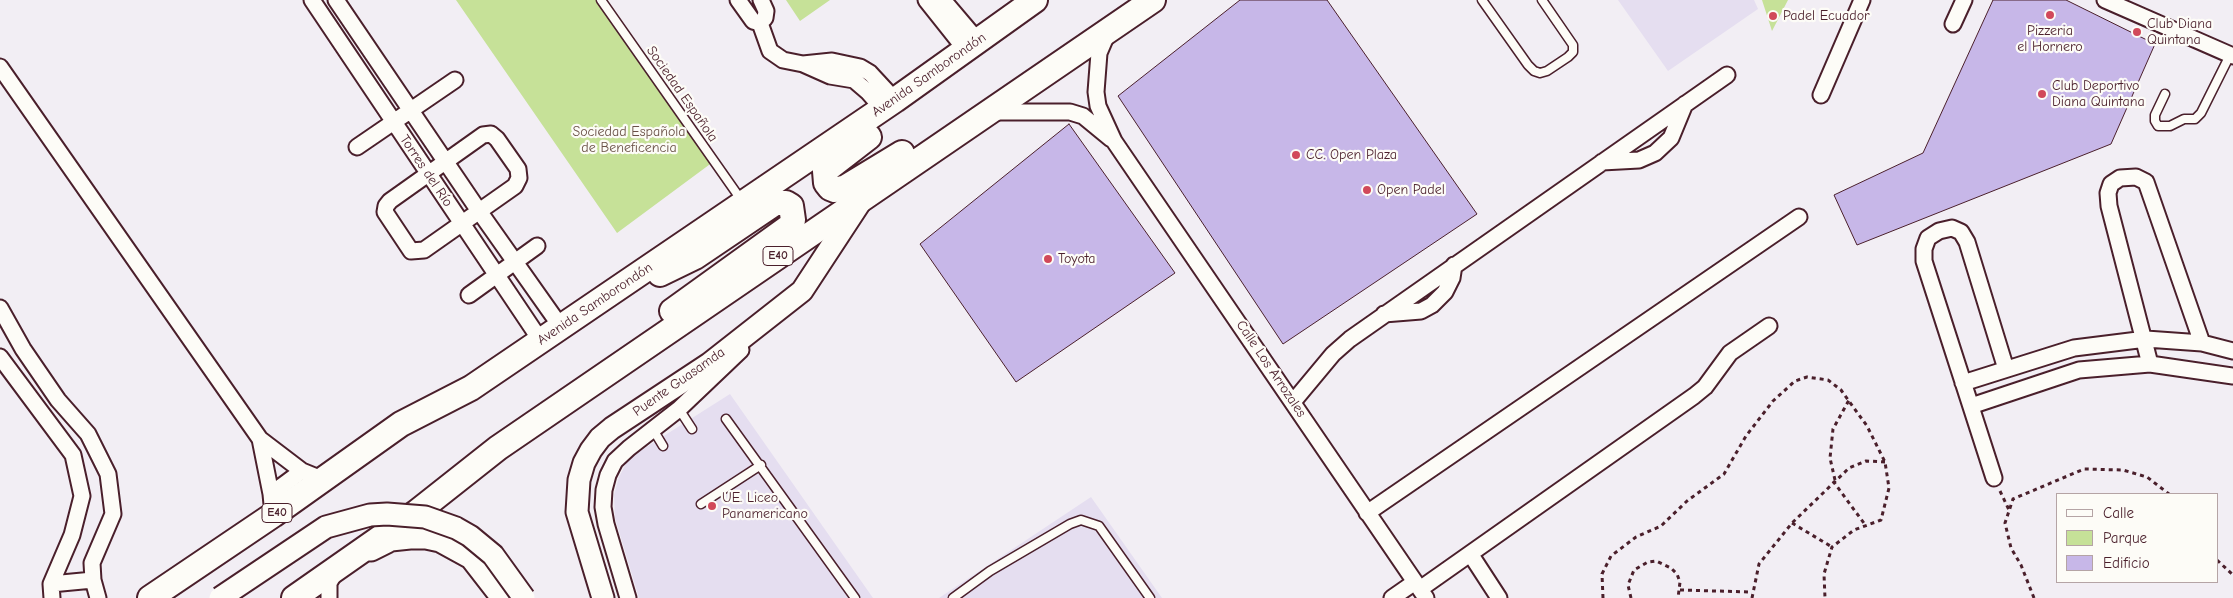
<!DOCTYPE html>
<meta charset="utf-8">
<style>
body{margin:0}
#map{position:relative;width:2233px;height:598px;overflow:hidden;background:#f2eef4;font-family:"Comic Neue",sans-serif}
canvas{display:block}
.legend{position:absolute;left:2056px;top:493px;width:162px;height:90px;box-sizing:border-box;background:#fdfcf7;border:1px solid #b5a4a5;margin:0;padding:6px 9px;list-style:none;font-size:15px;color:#4a1f2b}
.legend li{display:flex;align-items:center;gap:10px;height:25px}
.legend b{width:25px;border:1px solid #b5a4a5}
</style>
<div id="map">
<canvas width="2233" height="598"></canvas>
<ul class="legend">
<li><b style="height:6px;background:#fdfcf7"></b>Calle</li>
<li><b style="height:14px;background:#c6e198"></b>Parque</li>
<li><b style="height:14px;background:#c7b7e8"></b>Edificio</li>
</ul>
</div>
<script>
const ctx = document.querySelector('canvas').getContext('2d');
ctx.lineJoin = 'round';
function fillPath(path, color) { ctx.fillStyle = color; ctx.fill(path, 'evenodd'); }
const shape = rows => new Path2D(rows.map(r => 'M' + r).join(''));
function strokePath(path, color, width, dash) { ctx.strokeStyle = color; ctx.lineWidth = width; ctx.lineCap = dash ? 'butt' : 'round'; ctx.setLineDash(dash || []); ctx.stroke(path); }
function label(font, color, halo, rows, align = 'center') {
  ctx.font = font + ' "Comic Neue",sans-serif'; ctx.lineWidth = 4.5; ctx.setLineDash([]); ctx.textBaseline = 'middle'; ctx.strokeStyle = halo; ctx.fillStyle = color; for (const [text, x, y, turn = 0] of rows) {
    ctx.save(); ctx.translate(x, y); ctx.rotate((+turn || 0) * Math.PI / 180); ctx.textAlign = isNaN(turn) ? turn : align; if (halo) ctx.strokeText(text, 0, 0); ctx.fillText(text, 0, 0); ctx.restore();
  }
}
const built = shape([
 [1618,0,1754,0,1758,9,1668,71],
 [730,394,873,598,639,598,615,518,614,495,619,477,629,458],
 [1091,497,1162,598,939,598]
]);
const green = shape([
 [456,0,607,0,717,159,617,233],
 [786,0,830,0,800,21],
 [1762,0,1788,0,1772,31]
]);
const building = shape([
 [1240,0,1327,0,1477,214,1283,344,1118,96,1240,0],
 [1993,0,2066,0,2155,44,2111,144,1857,245,1834,195,1923,153,1993,0],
 [1069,124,1175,273,1016,382,920,244,1069,124]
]);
const path = shape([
 [1835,480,1830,458,1833,429,1849,400],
 [1833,481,1866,526],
 [2000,491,2009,510],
 [1792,523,1832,547],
 [2217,560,2233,575],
 [1680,590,1752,592],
 [1603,598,1602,574,1611,556,1636,537,1661,526,1687,501,1724,474,1746,436,1773,401,1795,381,1807,377,1828,380,1841,390,1867,426,1885,462,1889,488,1881,520,1854,530,1832,547,1824,574,1825,598],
 [1631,598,1628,585,1634,570,1648,562,1656,561,1671,568,1677,574,1680,582,1678,598],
 [1752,598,1759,564,1792,523,1849,468,1866,461,1885,462],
 [2034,598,2021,565,2011,548,2005,523,2013,499,2084,469,2123,470,2147,477,2169,494]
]);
const service = shape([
 [601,0,742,201],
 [1482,0,1528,65,1534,71,1540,73,1547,71,1568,57,1573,52,1573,45,1542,0],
 [2165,94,2155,115,2155,121,2158,126,2170,126,2184,119,2195,119,2201,113,2230,55],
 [679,409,692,429],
 [726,419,855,598],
 [654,431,663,446],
 [701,504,761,465],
 [953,598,990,571,1070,524,1081,520,1099,526,1150,598]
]);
const minor = shape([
 [312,0,541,341],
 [336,0,479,211,561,327],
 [738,0,753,21,760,23],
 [926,0,965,49],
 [940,0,944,1,978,41],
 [2105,0,2233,56],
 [760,23,770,51,783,60,803,64,830,76,854,80,868,92,882,108],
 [760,23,765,18,766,11,761,0],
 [1953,24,1964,0],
 [1108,32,1099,53,1096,92,1098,106,1114,141,1426,598],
 [803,64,832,61,860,67,870,73,895,100],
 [0,67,260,439,302,471,324,480],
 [1821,95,1862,0],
 [992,112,1070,112,1083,116,1111,139],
 [491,134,497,139,518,169,519,178,515,186,424,250,411,251,385,212,386,206,390,201,483,135,491,134],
 [357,147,455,80],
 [1602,162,1639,160,1655,153,1671,138,1685,104],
 [469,295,537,246],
 [0,308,23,349,58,400,88,434,108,474,113,514,92,563,93,580,98,598],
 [1384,314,1421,311,1432,305,1445,292,1452,278,1454,265],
 [0,357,73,455,82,496,72,535,51,584,52,598],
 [2150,364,2109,206,2108,193,2111,184,2120,178,2136,177,2146,182,2202,343],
 [1963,383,2074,348,2146,339,2202,343,2233,351],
 [1293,402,1333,354,1350,339,1727,75],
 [1971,406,2079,370,2150,364,2233,376],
 [260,439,271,494,273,515],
 [1994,478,1924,261,1924,249,1928,238,1939,231,1952,228,1961,232,1967,242,2006,369],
 [271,494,302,471],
 [1367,513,1799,217],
 [1471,555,1499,598],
 [51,584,93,580],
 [1420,589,1694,396,1705,387,1730,353,1769,326],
 [329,598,329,583,337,569],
 [628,598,606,524,603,507,604,490,608,475,615,461,629,448,679,409,741,350],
 [1392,598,1415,582]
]);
const secondary = shape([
 [371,550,391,540,410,538,426,538,440,541,471,558,502,598],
 [603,598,577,512,579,480,584,463,591,450,600,438,612,428,709,364,802,291,861,201]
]);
const trunk = shape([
 [869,137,825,171,826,183,830,188,835,190,846,187,902,153],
 [660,274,695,257,775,203,786,203,791,206,793,220,790,226,672,311],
 [150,598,273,515,401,424,471,388,895,100,1035,0],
 [294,598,417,512,498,448,1153,0]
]);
const secondaryBridge = shape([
 [220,598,326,527,370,515,387,514,425,517,456,528,470,536,493,555,524,598]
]);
const markers = [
 [2050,15,5,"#d1495b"],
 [1773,16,5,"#d1495b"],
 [2137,32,5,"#d1495b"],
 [2042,94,5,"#d1495b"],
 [1296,155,5,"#d1495b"],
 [1367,190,5,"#d1495b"],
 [1048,259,5,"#d1495b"],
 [712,506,5,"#d1495b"]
];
const shields = [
 [778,256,30],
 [277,513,30]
];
const shieldNames = [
 ["E40",778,256],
 ["E40",277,513]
];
const poiNames = [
 ["Padel Ecuador",1783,16],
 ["Club Diana",2147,24],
 ["Quintana",2147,40],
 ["Pizzeria",2050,31,"center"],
 ["el Hornero",2050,47,"center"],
 ["Club Deportivo",2052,86],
 ["Diana Quintana",2052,102],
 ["CC. Open Plaza",1306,155],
 ["Open Padel",1377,190],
 ["Toyota",1058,259],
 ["UE. Liceo",722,498],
 ["Panamericano",722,514]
];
const streetNames = [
 ["Avenida Samborondón",929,75,-35],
 ["Sociedad Española",682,94,55],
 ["Torres del Río",426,171,56],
 ["Avenida Samborondón",595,304,-34],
 ["Calle Los Arrozales",1271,369,56],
 ["Puente Guasamda",679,382,-35]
];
const parkNames = [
 ["Sociedad Española",629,132],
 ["de Beneficencia",629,148]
];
fillPath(built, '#e5def0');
fillPath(green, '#c6e198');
fillPath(building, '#c7b7e8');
strokePath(building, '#4a1f2b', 1);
strokePath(service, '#4a1f2b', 11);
strokePath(minor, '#4a1f2b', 19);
strokePath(secondary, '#4a1f2b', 25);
strokePath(trunk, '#4a1f2b', 28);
strokePath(path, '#4a1f2b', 3, [4, 4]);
strokePath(service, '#fdfcf7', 8);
strokePath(minor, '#fdfcf7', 15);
strokePath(secondary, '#fdfcf7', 21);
strokePath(trunk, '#fdfcf7', 24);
strokePath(secondaryBridge, '#4a1f2b', 25, []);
strokePath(secondaryBridge, '#fdfcf7', 21);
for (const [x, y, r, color] of markers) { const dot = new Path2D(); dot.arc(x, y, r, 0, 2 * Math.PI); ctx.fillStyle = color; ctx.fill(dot); strokePath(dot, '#fdfcf7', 2); }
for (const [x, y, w] of shields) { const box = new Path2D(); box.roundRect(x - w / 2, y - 9.5, w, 19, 4); ctx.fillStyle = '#fdfcf7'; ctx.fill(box); strokePath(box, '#4a1f2b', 1); }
label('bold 12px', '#4a1f2b', null, shieldNames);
label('14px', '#4a1f2b', '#fdfcf7', poiNames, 'left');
label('14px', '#4a1f2b', '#fdfcf7', streetNames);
label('14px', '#695046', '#fdfcf7', parkNames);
</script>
